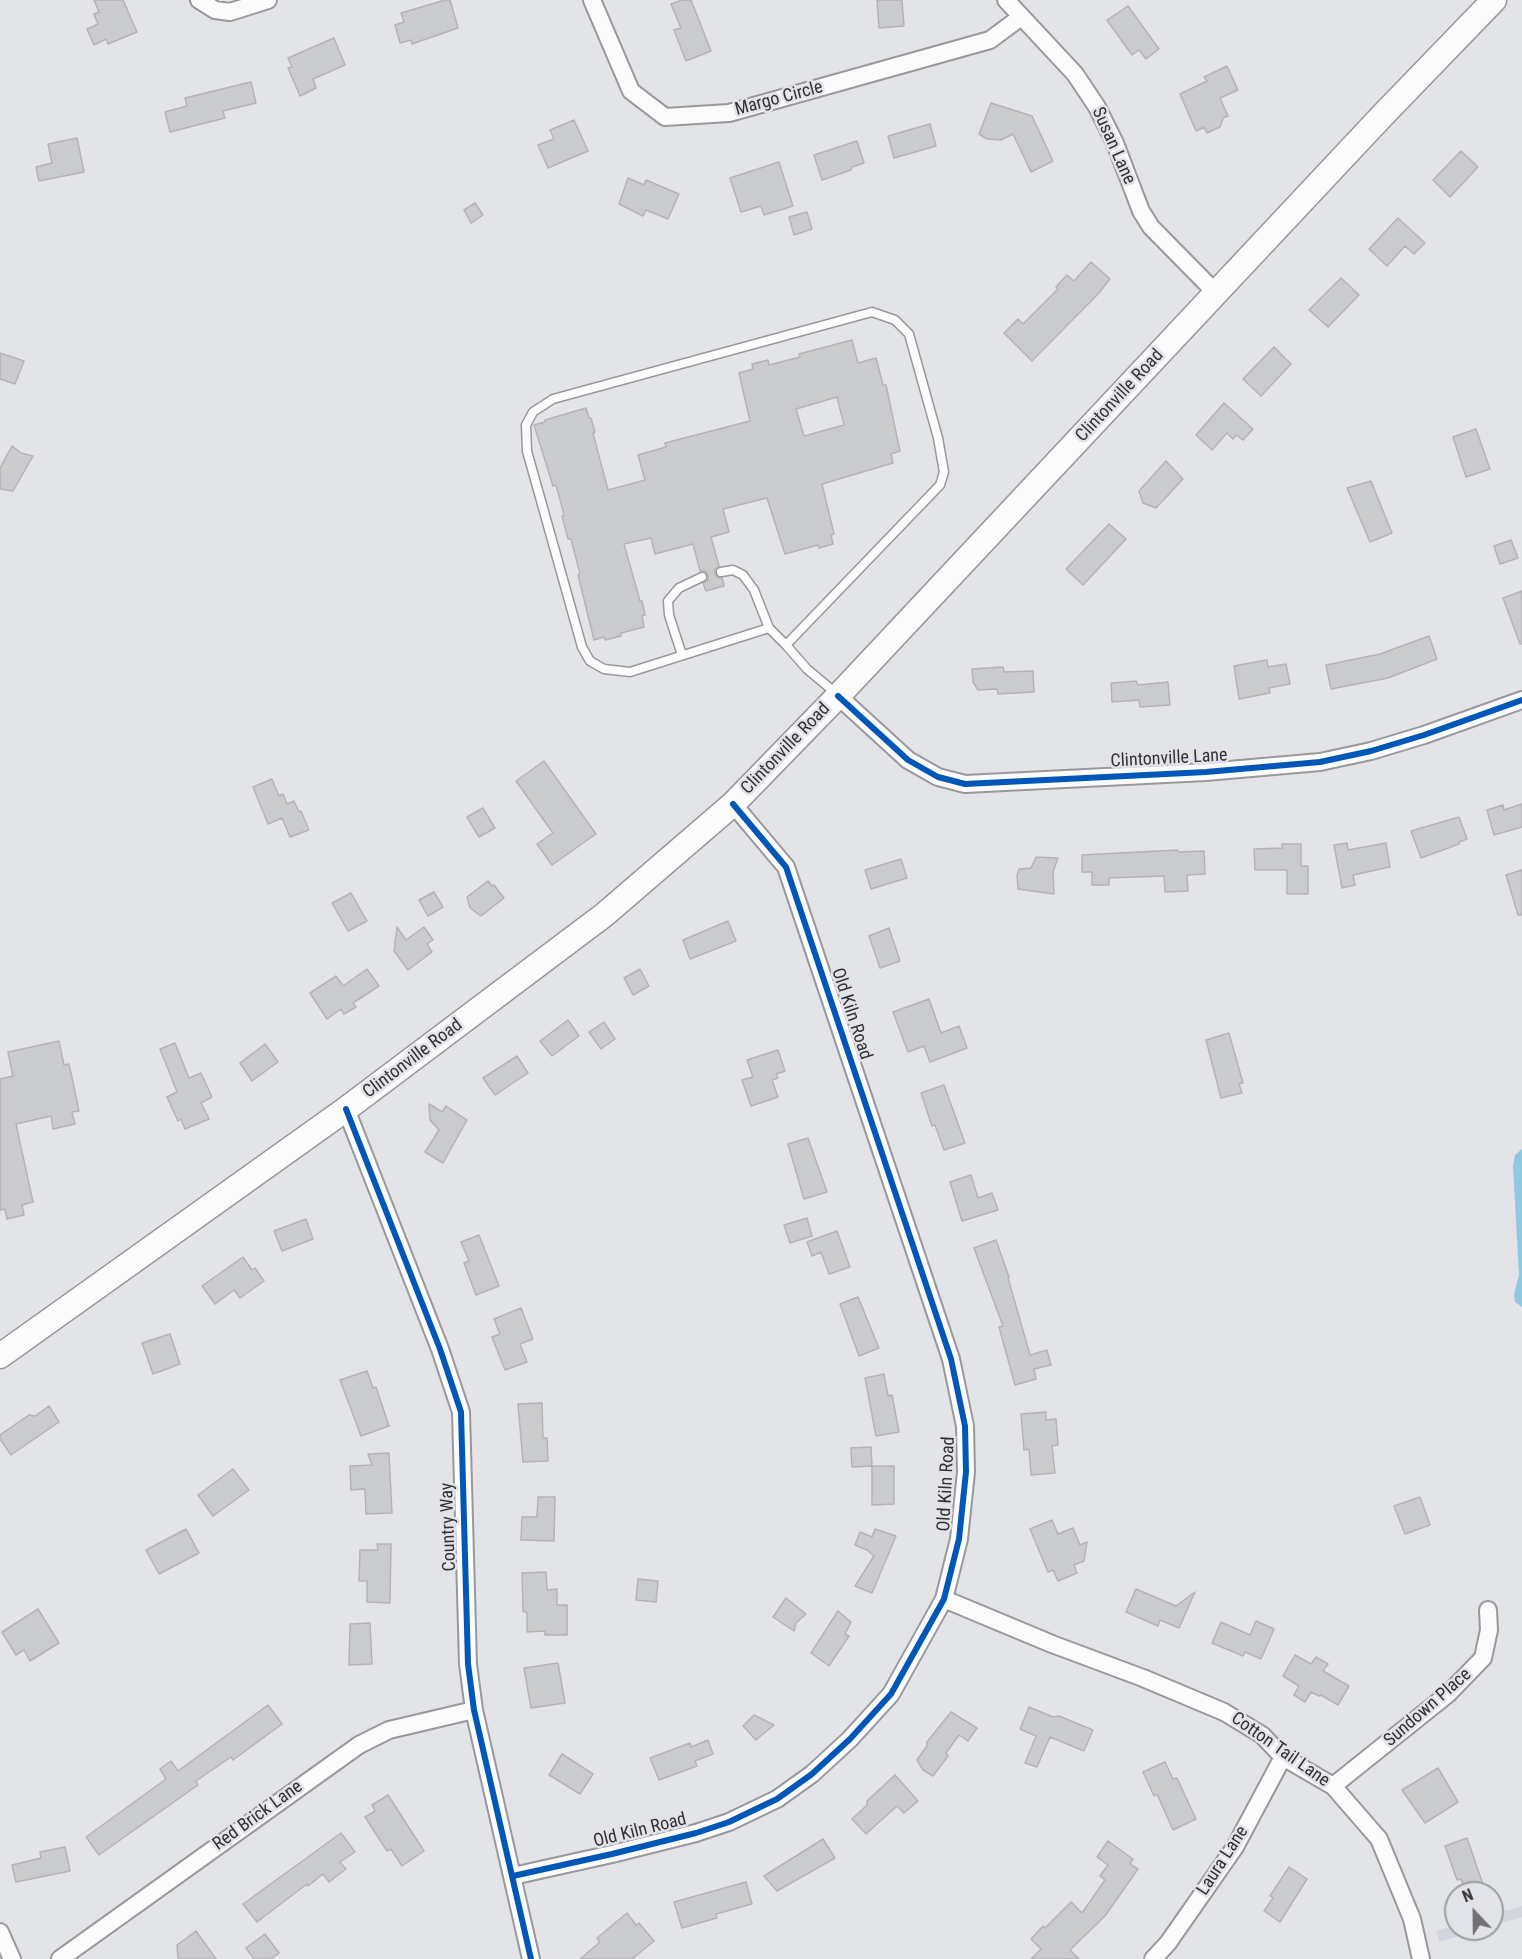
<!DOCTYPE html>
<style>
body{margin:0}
#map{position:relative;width:1522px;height:1959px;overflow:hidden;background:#e3e4e7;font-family:"Roboto Condensed",sans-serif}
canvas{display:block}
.north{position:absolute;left:1444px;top:1881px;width:60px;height:60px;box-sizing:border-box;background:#e1e3e9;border:2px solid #9b9da1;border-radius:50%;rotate:338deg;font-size:16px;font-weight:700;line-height:24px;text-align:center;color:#333336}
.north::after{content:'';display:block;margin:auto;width:21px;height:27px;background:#717174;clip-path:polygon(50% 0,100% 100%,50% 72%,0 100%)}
</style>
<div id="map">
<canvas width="1522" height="1959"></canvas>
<div class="north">N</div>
</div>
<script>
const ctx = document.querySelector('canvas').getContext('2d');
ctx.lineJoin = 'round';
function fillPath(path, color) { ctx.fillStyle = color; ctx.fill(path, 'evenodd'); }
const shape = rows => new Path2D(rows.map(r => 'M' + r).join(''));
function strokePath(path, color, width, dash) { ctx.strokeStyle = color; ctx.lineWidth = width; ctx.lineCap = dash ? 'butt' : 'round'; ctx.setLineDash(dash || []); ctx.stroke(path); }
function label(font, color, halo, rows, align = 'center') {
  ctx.font = font + ' "Roboto Condensed",sans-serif'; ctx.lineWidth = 5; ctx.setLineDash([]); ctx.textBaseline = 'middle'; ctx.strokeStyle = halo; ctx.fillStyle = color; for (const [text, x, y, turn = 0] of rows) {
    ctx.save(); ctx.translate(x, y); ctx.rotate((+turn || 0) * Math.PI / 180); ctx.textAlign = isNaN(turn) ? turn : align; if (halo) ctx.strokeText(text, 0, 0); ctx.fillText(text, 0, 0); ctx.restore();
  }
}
const built = shape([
 [1522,1906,1522,1917,1492,1926,1492,1915],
 [1456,1925,1456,1929,1482,1929,1439,1942,1436,1931]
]);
const water = shape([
 [1522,1149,1522,1307,1515,1302,1514,1294,1519,1275,1513,1166,1515,1155]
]);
const building = shape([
 [94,0,123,0,137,32,108,44,106,39,94,45,87,29,98,24,94,14,99,12,94,0],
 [445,0,450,0,458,28,412,44,411,40,400,43,395,25,404,22,401,13,445,0],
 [682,0,691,0,711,51,686,61,674,30,681,28,671,4,682,0],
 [877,0,902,0,904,26,879,28,877,0],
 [1128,6,1159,49,1146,59,1139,50,1132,55,1107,20,1128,6],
 [334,38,345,65,313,79,316,88,300,96,288,68,292,67,288,58,334,38],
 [1227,66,1238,90,1220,98,1228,116,1223,118,1220,127,1207,133,1204,127,1196,131,1180,94,1207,81,1204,77,1227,66],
 [251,82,256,103,223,111,225,118,170,132,165,112,187,106,185,98,251,82],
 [991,103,1032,116,1053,161,1031,172,1013,134,1001,140,987,139,979,134,991,103],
 [574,120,588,151,548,168,538,145,554,139,550,130,574,120],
 [930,124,936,146,894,158,888,136,930,124],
 [77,138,84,172,39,181,36,167,52,163,48,144,77,138],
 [857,141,864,163,852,167,851,170,822,180,814,155,857,141],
 [1461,151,1478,167,1450,197,1433,180,1461,151],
 [779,162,793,206,764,215,761,206,741,212,730,178,779,162],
 [628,178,644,185,646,180,679,194,668,219,646,210,643,216,619,204,628,178],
 [475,203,483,215,471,223,464,210,475,203],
 [807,212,812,229,794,235,789,217,807,212],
 [1398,218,1425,243,1414,254,1405,246,1387,266,1369,249,1398,218],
 [1091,262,1110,279,1098,294,1032,361,1004,333,1018,319,1023,324,1058,289,1056,287,1067,275,1074,281,1091,262],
 [1341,278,1359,295,1328,327,1309,310,1341,278],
 [852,340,858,363,876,358,883,385,886,385,900,451,891,454,893,463,822,484,834,534,831,535,833,544,819,548,818,545,785,554,767,498,723,509,729,532,711,537,719,566,715,569,715,574,718,578,722,578,724,586,706,591,703,583,708,580,708,575,705,571,700,571,693,544,655,554,651,538,624,544,640,601,642,601,645,615,642,616,644,627,621,633,621,636,605,640,604,637,594,640,578,575,580,574,571,539,568,539,562,516,564,515,556,485,553,486,534,425,545,422,545,420,586,408,589,418,591,418,595,432,593,433,608,490,645,480,638,455,666,447,665,443,750,421,739,373,753,369,752,364,768,360,769,365,800,357,799,354,852,340],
 [837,397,844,425,804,436,796,409,837,397],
 [1274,347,1291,364,1261,396,1243,379,1274,347],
 [0,353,24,361,15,384,0,379,0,353],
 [1224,403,1253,429,1243,440,1236,435,1233,439,1227,433,1212,450,1196,435,1224,403],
 [1476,429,1490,469,1466,477,1453,437,1476,429],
 [12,446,21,453,33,456,13,491,0,489,0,468,12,446],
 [1166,461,1183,479,1156,508,1143,503,1139,491,1166,461],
 [1371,481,1392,533,1370,542,1347,488,1371,481],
 [1109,524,1126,539,1083,585,1066,569,1109,524],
 [1511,540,1518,558,1500,564,1494,546,1511,540],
 [1522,591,1522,644,1520,644,1503,598,1522,591],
 [1429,636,1437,659,1388,678,1331,689,1326,665,1380,654,1429,636],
 [1267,660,1268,667,1286,664,1290,684,1269,688,1270,693,1239,699,1234,666,1267,660],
 [1003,667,1004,672,1033,671,1034,692,998,694,997,689,978,690,973,682,972,669,1003,667],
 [1136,681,1138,685,1168,682,1170,705,1140,707,1139,700,1112,702,1111,683,1136,681],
 [544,761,596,834,552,865,537,844,553,833,516,781,544,761],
 [272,779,279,796,283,794,287,804,294,801,299,812,301,811,309,830,290,837,282,818,268,824,253,787,272,779],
 [1522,804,1522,827,1494,835,1487,810,1503,805,1504,810,1522,804],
 [483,808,495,828,479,837,467,817,483,808],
 [1459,817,1467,839,1459,842,1459,844,1421,858,1411,831,1459,817],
 [1347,843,1348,850,1386,843,1390,867,1353,875,1355,885,1342,888,1334,845,1347,843],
 [1282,844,1301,844,1301,866,1308,866,1308,894,1287,894,1287,870,1255,870,1254,849,1282,848,1282,844],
 [1177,850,1179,852,1204,851,1205,874,1187,875,1188,891,1165,892,1164,876,1109,878,1109,885,1092,885,1092,872,1082,872,1082,855,1177,850],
 [1036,857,1058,858,1053,872,1054,894,1018,889,1017,875,1019,869,1031,868,1036,857],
 [901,859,907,878,871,889,865,870,901,859],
 [1522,870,1522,915,1518,915,1506,875,1522,870],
 [488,881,492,886,494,885,504,898,481,916,470,908,467,897,488,881],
 [434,892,443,907,428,916,419,900,434,892],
 [351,893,367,921,348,931,332,903,351,893],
 [728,921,736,941,690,959,683,940,728,921],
 [397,927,406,940,424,927,433,940,427,944,432,952,408,970,394,951,397,927],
 [889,928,900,961,880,968,869,936,889,928],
 [367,969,379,986,353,1003,356,1007,344,1014,341,1009,327,1019,310,993,336,976,343,986,367,969],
 [640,969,649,986,633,995,624,978,640,969],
 [929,999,941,1033,959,1026,967,1048,930,1062,924,1046,908,1052,893,1012,929,999],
 [568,1020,579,1036,552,1056,540,1041,568,1020],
 [604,1022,615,1039,601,1049,589,1032,604,1022],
 [1229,1033,1243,1083,1239,1084,1242,1093,1221,1098,1206,1040,1229,1033],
 [59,1041,64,1065,69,1064,79,1111,72,1112,75,1124,53,1129,51,1116,16,1124,33,1202,22,1205,24,1215,7,1219,5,1209,0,1210,0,1079,13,1076,8,1052,59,1041],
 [175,1043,189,1078,201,1073,212,1097,201,1103,209,1119,185,1129,181,1119,178,1121,167,1097,177,1092,160,1049,175,1043],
 [265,1044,278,1062,252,1081,240,1063,265,1044],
 [778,1050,785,1071,776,1074,778,1078,772,1080,778,1097,751,1106,742,1080,753,1077,747,1060,778,1050],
 [517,1056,528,1073,495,1095,483,1078,517,1056],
 [944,1085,965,1143,944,1150,935,1125,932,1126,921,1093,944,1085],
 [429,1104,442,1112,446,1106,467,1120,443,1163,425,1152,439,1130,430,1120,429,1104],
 [808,1138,827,1192,804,1199,788,1144,808,1138],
 [971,1175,978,1198,992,1193,998,1210,962,1221,950,1182,971,1175],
 [807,1218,812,1236,790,1243,784,1225,807,1218],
 [306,1219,313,1239,282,1251,274,1231,306,1219],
 [837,1231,850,1267,829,1274,821,1252,812,1256,807,1242,837,1231],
 [479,1235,499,1286,476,1295,464,1263,469,1261,461,1242,479,1235],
 [996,1240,1009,1277,1008,1278,1030,1355,1047,1350,1051,1365,1034,1369,1036,1379,1015,1385,999,1327,1003,1326,974,1248,996,1240],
 [243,1257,252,1270,255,1268,264,1281,240,1298,234,1290,215,1304,202,1286,243,1257],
 [858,1297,879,1348,859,1356,840,1304,858,1297],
 [521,1308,533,1339,520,1344,527,1362,505,1370,492,1337,500,1334,494,1319,521,1308],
 [170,1334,180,1364,153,1374,142,1343,170,1334],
 [367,1371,373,1388,376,1387,389,1426,361,1436,340,1380,367,1371],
 [884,1374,888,1396,892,1395,899,1432,876,1436,865,1378,884,1374],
 [542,1403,543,1438,547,1438,548,1461,523,1462,518,1404,542,1403],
 [49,1406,59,1422,11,1455,0,1439,0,1435,29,1415,35,1416,49,1406],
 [1046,1412,1046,1420,1056,1419,1058,1445,1052,1446,1055,1473,1031,1475,1029,1449,1024,1450,1021,1414,1046,1412],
 [871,1447,872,1466,894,1466,894,1504,872,1505,872,1466,852,1467,851,1448,871,1447],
 [389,1453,392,1513,366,1514,365,1489,351,1490,350,1466,372,1465,368,1454,389,1453],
 [233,1469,249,1490,213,1516,198,1495,233,1469],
 [538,1497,555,1497,554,1541,521,1540,522,1517,537,1517,538,1497],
 [1420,1497,1430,1525,1405,1534,1394,1506,1420,1497],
 [1052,1520,1058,1534,1073,1528,1080,1545,1087,1542,1084,1561,1074,1565,1077,1573,1058,1581,1053,1570,1048,1572,1030,1529,1052,1520],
 [186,1529,199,1553,159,1574,146,1550,186,1529],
 [875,1529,896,1536,872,1593,855,1586,874,1556,867,1550,855,1545,860,1532,872,1537,875,1529],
 [377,1544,391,1544,390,1603,367,1602,367,1581,359,1581,360,1550,378,1550,377,1544],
 [546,1572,547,1590,557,1589,557,1605,567,1605,567,1635,545,1635,545,1631,527,1632,527,1613,523,1611,522,1573,546,1572],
 [638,1579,658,1581,656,1602,636,1600,638,1579],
 [1136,1589,1176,1606,1195,1592,1179,1628,1160,1620,1158,1626,1126,1612,1136,1589],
 [786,1598,806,1614,796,1623,794,1631,773,1617,786,1598],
 [38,1609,59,1643,30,1661,24,1650,16,1655,2,1632,38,1609],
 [838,1611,851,1622,845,1634,849,1636,829,1666,811,1653,838,1611],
 [1256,1621,1274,1629,1261,1659,1245,1652,1243,1656,1212,1643,1221,1622,1250,1635,1256,1621],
 [370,1623,372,1664,349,1665,350,1624,370,1623],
 [1295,1655,1311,1664,1316,1657,1328,1664,1323,1671,1349,1686,1338,1705,1321,1695,1319,1696,1311,1692,1305,1702,1294,1695,1299,1686,1283,1676,1295,1655],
 [558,1663,565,1703,531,1708,524,1668,558,1663],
 [268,1705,282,1724,233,1760,231,1757,196,1781,198,1785,99,1855,86,1837,166,1779,160,1769,171,1761,178,1771,268,1705],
 [1029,1707,1053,1717,1059,1716,1093,1730,1084,1751,1050,1737,1037,1767,1025,1763,1036,1736,1020,1729,1029,1707],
 [951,1712,977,1728,968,1741,959,1735,946,1753,948,1756,933,1776,923,1770,917,1760,927,1746,927,1742,951,1712],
 [754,1715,774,1725,756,1740,743,1726,754,1715],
 [708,1740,713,1754,695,1761,697,1766,659,1780,650,1758,690,1743,691,1747,708,1740],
 [562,1754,593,1774,580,1794,549,1775,562,1754],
 [1165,1762,1173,1779,1177,1778,1196,1819,1173,1830,1157,1794,1154,1796,1143,1772,1165,1762],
 [1438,1768,1458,1802,1425,1823,1402,1790,1438,1768],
 [895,1775,918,1801,904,1813,897,1806,866,1834,852,1819,867,1805,867,1801,895,1775],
 [388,1795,424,1851,402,1866,391,1849,387,1851,365,1817,375,1811,372,1805,388,1795],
 [341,1833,355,1852,340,1862,346,1869,329,1882,323,1874,308,1886,307,1884,257,1922,243,1904,341,1833],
 [1467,1838,1485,1890,1478,1893,1466,1893,1461,1879,1457,1880,1445,1846,1467,1838],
 [823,1839,835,1858,777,1891,764,1876,823,1839],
 [1108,1841,1133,1859,1130,1864,1138,1869,1105,1916,1070,1950,1079,1959,1031,1959,1041,1949,1031,1939,1043,1926,1045,1928,1071,1902,1082,1913,1105,1880,1100,1876,1108,1865,1097,1857,1108,1841],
 [65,1847,70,1871,16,1882,12,1865,41,1858,40,1852,65,1847],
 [1289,1867,1307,1879,1280,1922,1264,1911,1273,1898,1270,1896,1289,1867],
 [746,1882,752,1904,716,1914,717,1918,682,1928,674,1902,746,1882],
 [627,1913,636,1925,639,1923,654,1941,632,1959,580,1959,600,1942,597,1938,627,1913],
 [196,1931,216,1959,178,1959,177,1945,196,1931],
 [265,1934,279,1953,271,1959,254,1959,246,1948,265,1934]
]);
const lane = shape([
 [721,572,733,570,743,575,754,590,769,628],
 [786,645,769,628,630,672,604,669,590,661,582,647,527,451,526,425,533,412,553,399,872,312,895,320,909,334,938,438,944,472,940,485,786,645,807,669,838,695],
 [682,655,669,615,668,601,679,588,702,577]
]);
const street = shape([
 [199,0,215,10,230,12,268,0],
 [592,0,631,91,665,117,729,113,990,40,1021,17],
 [1006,0,1075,74,1097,107,1115,143,1141,211,1151,227,1216,293],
 [838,696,908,760,938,777,965,784,1206,772,1320,762,1371,751,1424,735,1522,700],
 [346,1109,440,1349,461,1412,468,1664,474,1710,531,1959],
 [944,1599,1052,1644,1143,1678,1224,1712,1262,1735,1283,1757,1333,1786,1379,1839,1412,1919,1421,1959],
 [1333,1786,1448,1694,1483,1658,1489,1630,1488,1610],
 [513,1876,612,1854,696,1833,729,1822,777,1799,812,1774,850,1739,891,1694,944,1599,959,1539,966,1472,965,1426,951,1359,786,867,733,804],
 [0,1932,12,1959],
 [60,1959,359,1745,389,1730,474,1710],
 [1153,1959,1168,1943,1235,1847,1283,1757]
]);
const secondary = shape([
 [0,1356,342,1112,604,915,733,804,838,696,1381,117,1494,0]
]);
const cycleway = shape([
 [838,696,908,760,938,777,965,784,1206,772,1320,762,1371,751,1424,735,1522,700],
 [346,1109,440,1349,461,1412,468,1664,474,1710,531,1959],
 [513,1876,612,1854,696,1833,729,1822,777,1799,812,1774,850,1739,891,1694,944,1599,959,1539,966,1472,965,1426,951,1359,786,867,733,804]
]);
const streetNames = [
 ["Margo Circle",779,99,-15],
 ["Susan Lane",1113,146,66],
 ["Clintonville Road",1120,396,-47],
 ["Clintonville Road",786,749,-46],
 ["Clintonville Lane",1169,759,-3],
 ["Old Kiln Road",851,1014,72],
 ["Clintonville Road",413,1059,-37],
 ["Old Kiln Road",947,1484,-87],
 ["Country Way",449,1527,-92],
 ["Sundown Place",1428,1708,-41],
 ["Cotton Tail Lane",1280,1750,35],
 ["Red Brick Lane",258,1816,-36],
 ["Old Kiln Road",640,1831,-14],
 ["Laura Lane",1223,1861,-57]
];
fillPath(built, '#d4d6df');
fillPath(water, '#91c7e1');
fillPath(building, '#cacbcd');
strokePath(building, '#b4b4b6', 1.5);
strokePath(lane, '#99999c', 11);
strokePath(street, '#99999c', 20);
strokePath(secondary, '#99999c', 27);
strokePath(lane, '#fbfbfb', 8);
strokePath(street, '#fbfbfb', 16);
strokePath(secondary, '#fbfbfb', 24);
strokePath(cycleway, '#0057b8', 6);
label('18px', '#333336', '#e1e3e9', streetNames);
</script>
